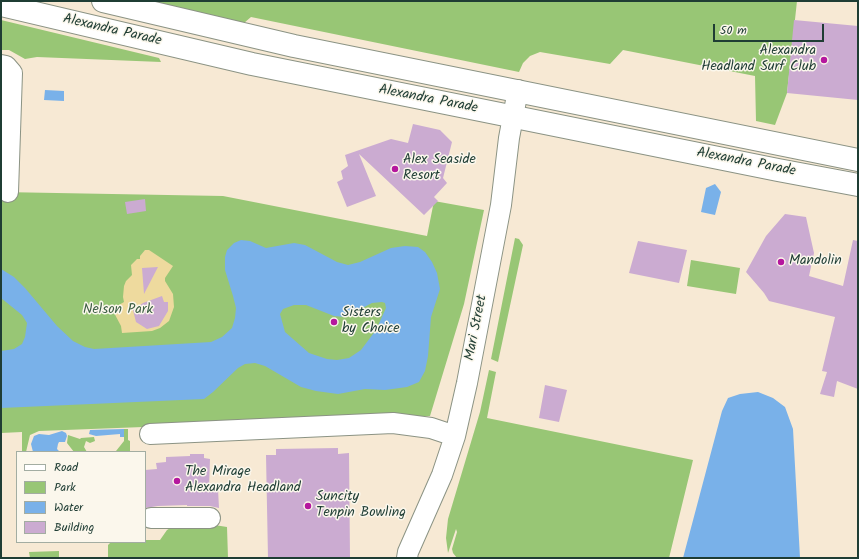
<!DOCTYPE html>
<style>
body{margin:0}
#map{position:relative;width:859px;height:559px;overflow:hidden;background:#f7e9d4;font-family:Kalam,sans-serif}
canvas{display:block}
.frame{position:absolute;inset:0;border:2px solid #1f3d34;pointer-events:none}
.legend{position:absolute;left:16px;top:451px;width:130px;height:92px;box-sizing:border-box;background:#fbf7ec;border:1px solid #a3ada2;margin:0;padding:5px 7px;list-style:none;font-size:12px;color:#1f3d34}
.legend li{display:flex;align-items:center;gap:8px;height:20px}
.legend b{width:20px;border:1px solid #a3ada2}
.scale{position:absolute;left:713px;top:24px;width:111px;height:18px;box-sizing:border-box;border:2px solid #1f3d34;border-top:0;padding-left:5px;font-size:12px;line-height:14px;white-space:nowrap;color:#1f3d34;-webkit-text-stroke:3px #fbf7ec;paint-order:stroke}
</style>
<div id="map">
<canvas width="859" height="559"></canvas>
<div class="frame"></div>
<ul class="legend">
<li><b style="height:5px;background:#fff"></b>Road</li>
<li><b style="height:11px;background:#98c675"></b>Park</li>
<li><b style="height:11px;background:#79b1e9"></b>Water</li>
<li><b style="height:11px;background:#cbabd1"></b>Building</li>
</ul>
<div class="scale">50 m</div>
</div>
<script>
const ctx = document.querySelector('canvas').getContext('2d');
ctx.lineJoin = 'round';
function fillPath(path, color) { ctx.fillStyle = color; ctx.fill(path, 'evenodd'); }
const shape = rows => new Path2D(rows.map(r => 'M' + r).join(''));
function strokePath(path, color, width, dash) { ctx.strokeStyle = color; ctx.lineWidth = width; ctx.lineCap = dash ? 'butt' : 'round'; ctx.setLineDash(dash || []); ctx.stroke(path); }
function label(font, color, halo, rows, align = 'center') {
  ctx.font = font + ' Kalam,sans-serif'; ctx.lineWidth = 3; ctx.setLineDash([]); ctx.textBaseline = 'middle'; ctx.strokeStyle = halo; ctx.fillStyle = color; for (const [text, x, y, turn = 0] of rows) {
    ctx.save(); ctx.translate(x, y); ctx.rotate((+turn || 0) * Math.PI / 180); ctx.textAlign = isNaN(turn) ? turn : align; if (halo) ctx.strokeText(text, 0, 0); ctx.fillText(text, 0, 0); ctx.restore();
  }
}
const green = shape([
 [144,1,797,1,787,93,775,125,756,121,755,76,623,50,610,64,540,52,530,56,523,63,519,72,251,17,244,23],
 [1,20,159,58,161,62,37,57,25,59,9,50,1,50],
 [1,192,223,196,427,236,434,201,484,210,464,304,430,416,39,431,30,435,26,452,22,452,22,432,1,433],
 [515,238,519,239,523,245,498,362,491,359],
 [691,260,740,268,736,294,687,286],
 [489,370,496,372,487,418,693,460,669,558,457,558,453,553,452,549,457,532,456,529,448,553,446,538,448,519,480,412],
 [124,429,128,429,128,440,130,441,130,452,116,451,124,441],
 [68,435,80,439,81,438,94,437,95,441,90,443,86,441,84,447,87,452,74,452,67,443],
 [208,524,227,527,228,558,108,558,108,545,111,542,145,542,145,540,160,540,167,530,172,527],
 [59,551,59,558,30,558,29,552]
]);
const sand = shape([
 [145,250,149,250,173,266,165,278,165,281,173,294,174,307,169,321,160,328,152,331,122,333,121,326,112,309,124,302,123,297,124,286,126,281,132,275,131,265,137,259,140,259,140,256]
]);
const water = shape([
 [45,90,64,91,64,101,44,100],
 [715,184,721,192,715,215,701,212,706,188],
 [241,240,250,241,266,248,294,243,305,245,337,262,348,265,360,262,391,248,405,246,418,247,425,252,432,262,437,273,440,289,431,317,428,356,425,371,419,382,407,387,385,390,365,389,338,394,316,391,301,387,265,366,255,363,245,364,238,368,213,392,204,399,1,408,1,351,14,349,22,344,25,337,27,323,22,315,1,298,1,269,14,277,25,288,57,326,73,341,85,347,94,349,211,342,222,337,232,328,235,318,236,308,233,296,225,270,225,257,227,250,234,243],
 [382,302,385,303,386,308,376,330,361,350,349,358,337,360,327,359,309,353,285,332,280,314,283,309,294,305,306,305,334,316,345,317,372,303],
 [758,392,773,398,785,407,793,429,800,558,683,558,722,411,728,398,740,394],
 [124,429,124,437,120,437,120,434,96,436,89,434,90,430],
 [62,431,66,433,67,436,65,442,59,442,58,444,57,449,60,452,33,452,31,444,34,436,39,434,49,435]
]);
const building = shape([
 [794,20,858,26,858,100,787,93],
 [413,124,440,130,452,142,443,178,447,183,434,197,438,201,424,215,359,154,376,196,347,207,337,182,343,179,341,171,348,166,345,155,391,139,408,143],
 [145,199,146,211,127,214,125,202],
 [785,214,806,217,814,253,809,276,843,286,853,240,858,241,858,389,837,381,834,397,820,394,827,372,822,371,835,317,769,301,764,293,746,272,766,236],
 [638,241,687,250,679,283,629,273],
 [158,267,144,294,142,268],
 [162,296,164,302,168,302,168,311,159,326,147,329,136,322,133,310,143,303],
 [545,385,567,390,559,422,539,418],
 [338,448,338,454,349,453,350,558,268,558,266,455,276,455,276,449],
 [190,454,204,454,204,458,210,459,209,489,218,489,219,508,210,506,187,506,187,505,158,506,145,508,145,470,157,469,156,463,166,462,166,457,190,456]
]);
const minor = shape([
 [1,65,6,66,12,73,8,192],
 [150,434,393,423,431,428,455,436],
 [151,518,210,518],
 [407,558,408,552,442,475,455,436,467,383,501,205,509,138,518,90]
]);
const major = shape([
 [103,1,294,46,858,160],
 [1,5,252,64,778,170,858,185]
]);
const markers = [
 [824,60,4,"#b5179e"],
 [395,169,4,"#b5179e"],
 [781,262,4,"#b5179e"],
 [334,322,4,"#b5179e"],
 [177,481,4,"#b5179e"],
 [308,506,4,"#b5179e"]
];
const streetNames = [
 ["Alexandra Parade",112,31,13],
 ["Alexandra Parade",428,100,11],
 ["Alexandra Parade",746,163,11],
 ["Mari Street",477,328,-79]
];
const poiNames = [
 ["Alexandra",816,52,"right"],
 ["Headland Surf Club",816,68,"right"],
 ["Alex Seaside",403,161],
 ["Resort",403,177],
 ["Mandolin",789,262],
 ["Sisters",342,314],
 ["by Choice",342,330],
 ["The Mirage",185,473],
 ["Alexandra Headland",185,489],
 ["Suncity",316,498],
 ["Tenpin Bowling",316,514]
];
const parkNames = [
 ["Nelson Park",118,311]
];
fillPath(green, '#98c675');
fillPath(sand, '#eeda9e');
fillPath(water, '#79b1e9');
fillPath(building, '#cbabd1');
strokePath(minor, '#8b9384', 22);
strokePath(major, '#8b9384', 24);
strokePath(minor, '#fff', 20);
strokePath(major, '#fff', 22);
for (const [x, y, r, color] of markers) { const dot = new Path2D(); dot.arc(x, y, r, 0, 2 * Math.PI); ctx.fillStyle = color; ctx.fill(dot); strokePath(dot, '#fbf7ec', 1.5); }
label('14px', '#1f3d34', '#fbf7ec', streetNames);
label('14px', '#1f3d34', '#fbf7ec', poiNames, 'left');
label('14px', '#3d5f44', '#fbf7ec', parkNames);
</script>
